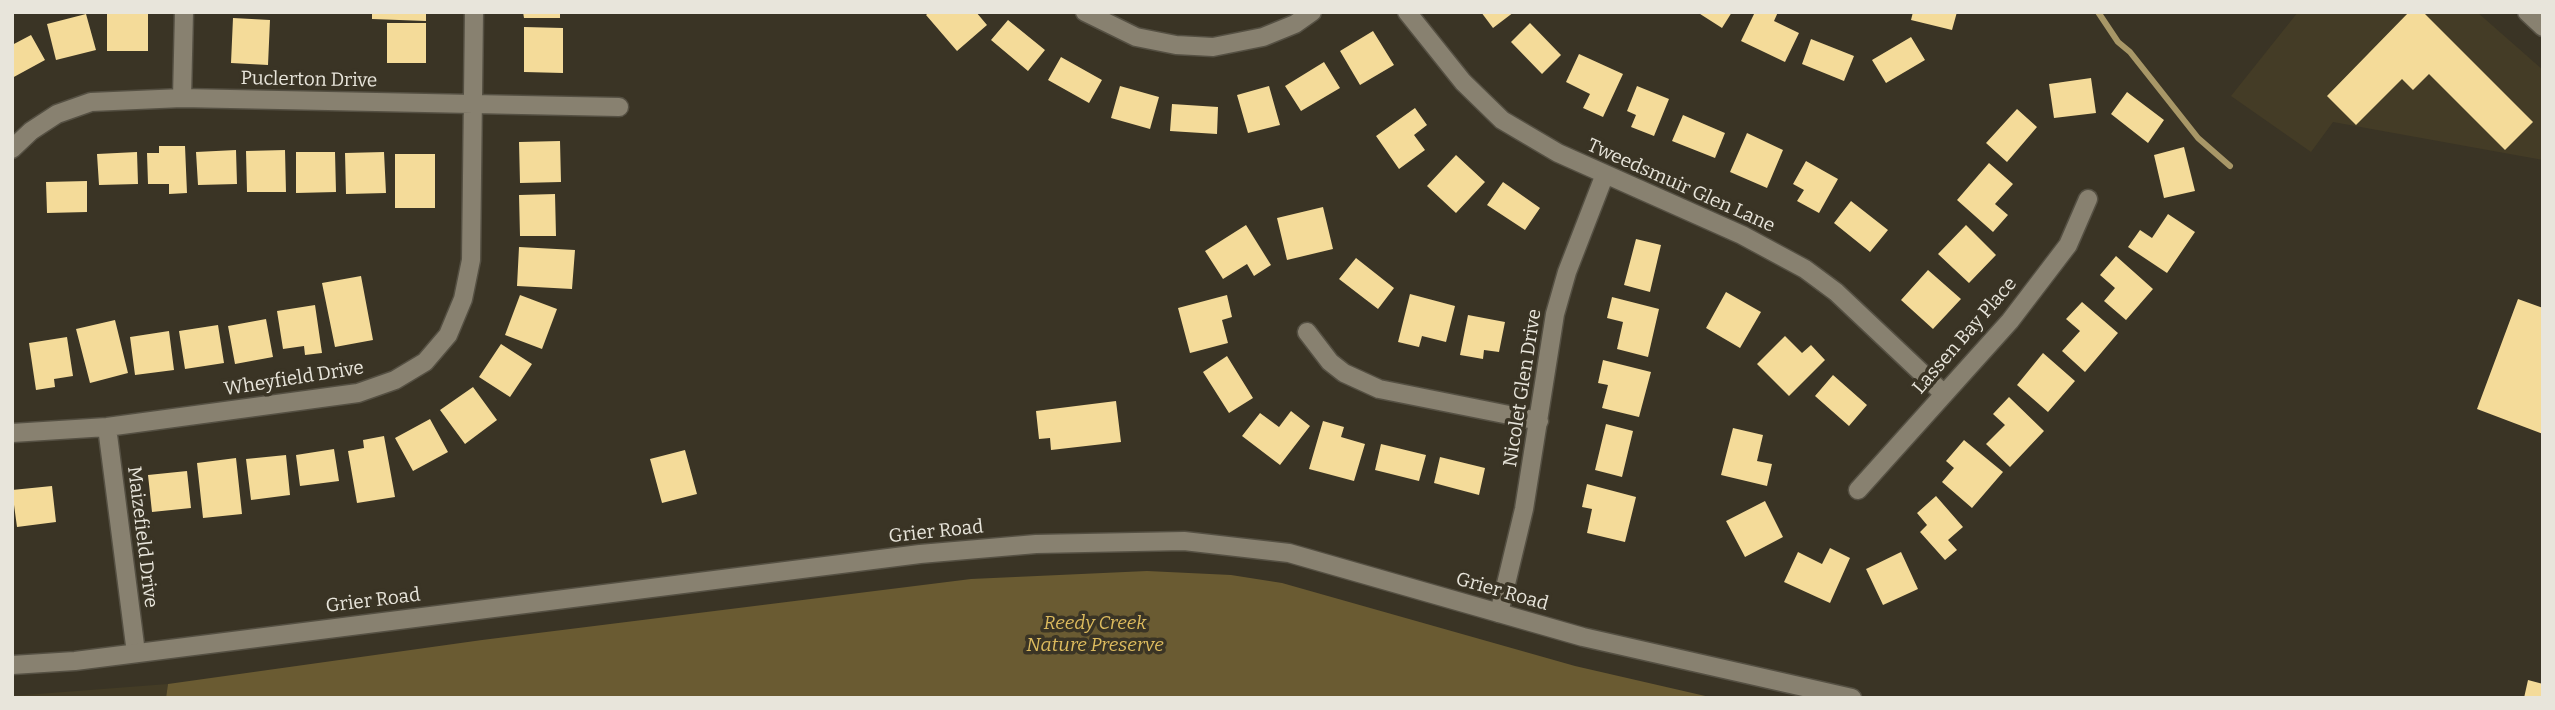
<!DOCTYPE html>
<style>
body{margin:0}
#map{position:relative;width:2555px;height:710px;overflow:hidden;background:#3a3425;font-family:Bitter,serif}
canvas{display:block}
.frame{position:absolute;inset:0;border:14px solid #e8e5db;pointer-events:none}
</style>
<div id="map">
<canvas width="2555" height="710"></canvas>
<div class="frame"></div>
</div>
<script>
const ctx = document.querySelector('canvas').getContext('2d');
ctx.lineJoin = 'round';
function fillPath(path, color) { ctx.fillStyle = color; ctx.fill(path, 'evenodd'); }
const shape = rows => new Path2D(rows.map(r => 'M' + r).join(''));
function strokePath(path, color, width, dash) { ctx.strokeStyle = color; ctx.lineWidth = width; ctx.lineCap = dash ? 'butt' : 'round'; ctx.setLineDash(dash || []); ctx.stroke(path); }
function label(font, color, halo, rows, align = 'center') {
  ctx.font = font + ' Bitter,serif'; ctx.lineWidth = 7; ctx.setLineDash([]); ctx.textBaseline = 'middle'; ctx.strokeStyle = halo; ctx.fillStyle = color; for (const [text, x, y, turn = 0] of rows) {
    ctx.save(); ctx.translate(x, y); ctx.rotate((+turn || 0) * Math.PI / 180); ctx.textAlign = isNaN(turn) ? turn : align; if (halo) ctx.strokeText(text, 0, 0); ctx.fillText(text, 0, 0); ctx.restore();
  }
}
const built = shape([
 [2298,12,2477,12,2543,70,2543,160,2333,122,2311,152,2231,96],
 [168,684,166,698,12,698,12,696]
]);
const green = shape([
 [1147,571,1231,575,1282,583,1575,666,1714,698,166,698,168,684,482,640,971,579]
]);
const stream = shape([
 [2098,12,2118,42,2130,52,2198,138,2230,166]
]);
const building = shape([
 [107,12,148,13,148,51,107,51],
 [372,12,426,12,426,21,372,19],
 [523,12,560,12,560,18,524,18],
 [929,12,976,12,987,25,957,51,926,15],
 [1481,12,1514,12,1493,28],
 [1697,12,1732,12,1722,28],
 [1755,12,1778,12,1774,21,1799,33,1785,62,1741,41],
 [1913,12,1957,12,1952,30,1911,20],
 [2409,12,2423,12,2533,122,2505,150,2429,74,2413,90,2402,79,2356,125,2327,96],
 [86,14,96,50,56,60,47,24],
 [233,18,270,20,268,65,231,63],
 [1008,20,1045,50,1028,71,991,40],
 [387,23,426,23,426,63,387,63],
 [1530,23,1561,55,1542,74,1511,42],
 [524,27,563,28,563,73,524,72],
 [1373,31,1394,65,1360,85,1340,51],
 [31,35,45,60,12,78,12,45],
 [1911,37,1925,60,1886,83,1872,60],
 [1811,39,1854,56,1844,81,1802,64],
 [1579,54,1623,74,1603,117,1583,108,1590,94,1566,82],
 [1061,57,1102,80,1089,103,1048,80],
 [1324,62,1340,88,1301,111,1285,86],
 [2091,78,2096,113,2054,118,2049,84],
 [1120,86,1159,97,1150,129,1111,118],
 [1269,86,1280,125,1248,133,1237,95],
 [1637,86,1669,99,1654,136,1631,127,1636,115,1627,111],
 [2127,92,2164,120,2148,143,2111,114],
 [1172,104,1218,107,1217,134,1170,131],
 [1415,108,1427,125,1414,135,1425,150,1399,169,1376,136],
 [2017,109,2037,127,2007,162,1986,143],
 [1683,115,1725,133,1715,158,1672,141],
 [1747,133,1783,150,1767,188,1730,172],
 [560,141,561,182,520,183,519,142],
 [159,146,185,146,187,193,169,194,169,184,148,184,147,153,159,153],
 [2184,147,2195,191,2164,198,2154,155],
 [236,150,237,184,198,185,196,152],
 [285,150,286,192,247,192,246,151],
 [137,152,138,184,99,185,97,154],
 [296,152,335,152,336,192,296,193],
 [384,152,386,193,346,194,345,153],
 [395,154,435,154,435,208,395,208],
 [1456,155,1485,182,1456,213,1427,186],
 [1806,161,1838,179,1819,213,1797,201,1804,190,1793,184],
 [1989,163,2013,184,1995,204,2008,215,1993,232,1957,200],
 [87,181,87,212,47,213,46,182],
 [1503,182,1540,208,1525,230,1487,205],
 [555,194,556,236,520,236,519,195],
 [1851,201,1888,230,1870,252,1834,223],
 [1323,207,1333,249,1287,260,1277,218],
 [2168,214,2195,232,2167,273,2128,247,2140,230,2152,238],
 [1246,225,1271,265,1254,276,1247,264,1223,279,1205,251],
 [1966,225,1996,255,1969,283,1938,254],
 [1636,239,1661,245,1650,292,1624,285],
 [519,247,575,250,572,289,517,286],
 [2116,256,2153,289,2126,320,2104,301,2115,288,2100,275],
 [1356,258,1394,288,1378,309,1339,279],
 [1928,270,1961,299,1933,329,1901,300],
 [361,276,373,340,335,347,322,283],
 [1726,292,1761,312,1740,348,1706,328],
 [1410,294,1455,306,1446,342,1422,336,1419,347,1398,342],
 [520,295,557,309,542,349,505,335],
 [1227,295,1232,317,1222,320,1228,343,1190,353,1178,308],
 [1612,297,1659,309,1648,357,1617,349,1623,322,1607,318],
 [2518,299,2543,308,2543,434,2477,409],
 [2082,302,2118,333,2085,372,2062,351,2080,331,2066,319],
 [315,305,322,353,305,355,304,346,283,349,277,311],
 [1468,315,1505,322,1499,352,1484,350,1483,359,1460,355],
 [266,319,273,357,235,364,228,326],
 [115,320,128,373,90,383,76,329],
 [218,325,224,363,185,369,179,331],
 [169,331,174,370,135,375,130,337],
 [1785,336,1802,353,1811,345,1825,360,1789,396,1757,364],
 [67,337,73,376,54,379,55,387,36,390,29,343],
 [501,344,532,364,510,397,479,377],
 [2043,353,2075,381,2048,412,2017,385],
 [1227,356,1253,398,1229,413,1203,372],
 [1603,360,1651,372,1639,417,1602,408,1608,385,1598,383],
 [1833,375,1867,405,1849,426,1815,396],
 [473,387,497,420,465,444,440,410],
 [2009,397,2044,431,2010,467,1986,444,2005,425,1993,414],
 [1116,401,1121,442,1051,450,1050,438,1039,439,1036,411],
 [1291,411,1310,426,1280,465,1242,436,1260,413,1279,427],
 [430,419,448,452,413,471,395,438],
 [1323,421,1344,427,1341,437,1365,444,1354,481,1309,469],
 [1606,424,1633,431,1622,477,1595,470],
 [1733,428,1763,435,1757,461,1772,464,1767,486,1721,475],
 [384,436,395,497,357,503,348,451,364,448,363,440],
 [1964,440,2003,472,1972,508,1942,482,1954,468,1946,461],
 [1381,444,1426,455,1419,481,1375,470],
 [334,449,339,481,300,486,296,455],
 [685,450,697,494,662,503,650,459],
 [286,455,290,495,251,500,246,459],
 [1440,457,1485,468,1479,495,1434,483],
 [236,458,242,514,203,518,197,463],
 [187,471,191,508,152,512,148,475],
 [1587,484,1636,497,1625,542,1587,533,1592,509,1582,507],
 [52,486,56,522,17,527,12,490],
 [1936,496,1963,527,1948,540,1957,550,1945,560,1920,532,1927,525,1917,513],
 [1765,501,1783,537,1745,557,1726,521],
 [1830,548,1850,558,1830,603,1784,582,1798,552,1822,564],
 [1901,552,1918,589,1883,605,1866,569],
 [2528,680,2543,684,2543,698,2524,698]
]);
const street = shape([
 [1085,12,1136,37,1176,45,1213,47,1263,37,1295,24,1312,12],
 [1407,12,1463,82,1502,120,1558,153,1742,235,1805,269,1836,292,1943,393],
 [182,98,184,12],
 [12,149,31,131,57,114,91,102,182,98,619,107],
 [1307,332,1330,362,1344,373,1379,389,1539,421],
 [107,427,136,653],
 [12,433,107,427,358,393,395,380,425,362,448,335,463,299,471,260,474,12],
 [1858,490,2010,321,2068,245,2088,199],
 [1499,613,1524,509,1555,314,1567,272,1605,174]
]);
const secondary = shape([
 [2527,12,2543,27],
 [12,665,75,661,920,554,1036,544,1184,541,1289,553,1583,637,1852,698]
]);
const streetNames = [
 ["Puclerton Drive",309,80,1],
 ["Tweedsmuir Glen Lane",1681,186,24],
 ["Lassen Bay Place",1965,336,-49],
 ["Wheyfield Drive",294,379,-9],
 ["Nicolet Glen Drive",1523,388,-81],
 ["Grier Road",936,532,-6],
 ["Maizefield Drive",142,537,83],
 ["Grier Road",1502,592,16],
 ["Grier Road",373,601,-7]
];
const parkNames = [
 ["Reedy Creek",1095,624],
 ["Nature Preserve",1095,646]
];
fillPath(built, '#443c26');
fillPath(green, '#6a5b32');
strokePath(stream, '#a89767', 6);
fillPath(building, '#f4db99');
strokePath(street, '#555043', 21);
strokePath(secondary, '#555043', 21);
strokePath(street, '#888170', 18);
strokePath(secondary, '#888170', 18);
label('19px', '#e8e5db', '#3a3425', streetNames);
label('italic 19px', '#ddbb5e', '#3a3425', parkNames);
</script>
